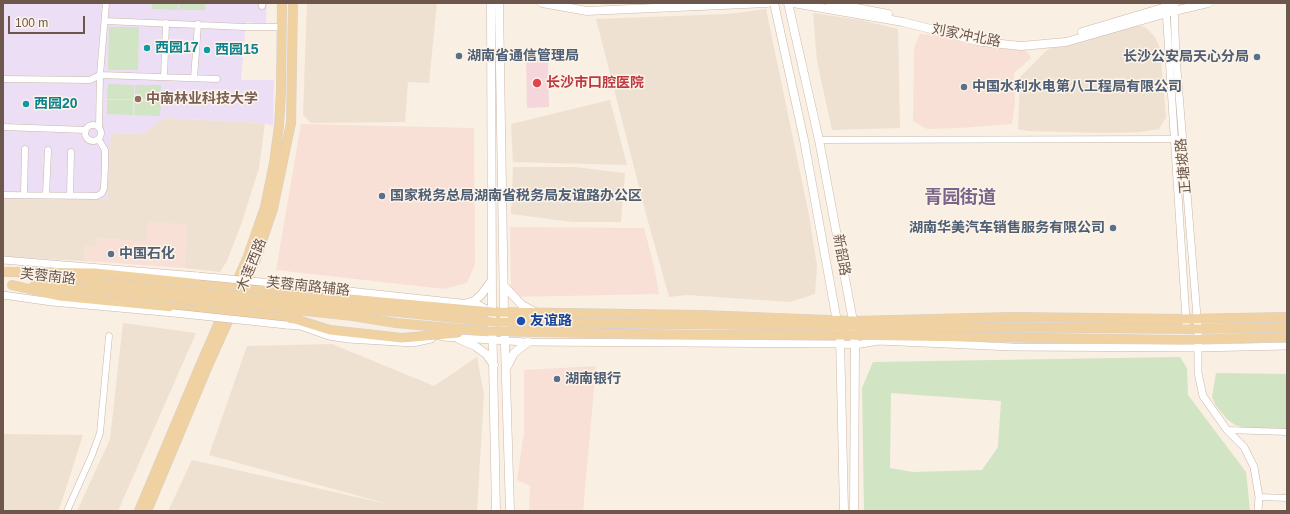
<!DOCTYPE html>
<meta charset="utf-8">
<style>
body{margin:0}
#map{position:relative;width:1290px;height:514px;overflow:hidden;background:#f9efe2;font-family:Helvetica,sans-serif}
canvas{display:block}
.frame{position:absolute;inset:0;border:4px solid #6d574c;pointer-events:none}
.scale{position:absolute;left:8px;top:16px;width:77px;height:18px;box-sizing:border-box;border:2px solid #6d574c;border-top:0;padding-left:5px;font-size:12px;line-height:14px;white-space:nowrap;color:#6d574c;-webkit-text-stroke:3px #fcf4e8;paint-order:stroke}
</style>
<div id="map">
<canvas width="1290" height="514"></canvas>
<div class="frame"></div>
<div class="scale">100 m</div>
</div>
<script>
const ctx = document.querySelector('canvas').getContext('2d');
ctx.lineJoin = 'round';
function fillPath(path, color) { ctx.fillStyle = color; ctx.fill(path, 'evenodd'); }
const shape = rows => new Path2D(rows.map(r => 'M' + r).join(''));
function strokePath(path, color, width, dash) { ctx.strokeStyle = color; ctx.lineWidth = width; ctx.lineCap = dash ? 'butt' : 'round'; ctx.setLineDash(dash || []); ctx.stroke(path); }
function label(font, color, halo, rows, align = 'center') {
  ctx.font = font + ' Helvetica,"Noto Sans SC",sans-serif'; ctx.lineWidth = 3; ctx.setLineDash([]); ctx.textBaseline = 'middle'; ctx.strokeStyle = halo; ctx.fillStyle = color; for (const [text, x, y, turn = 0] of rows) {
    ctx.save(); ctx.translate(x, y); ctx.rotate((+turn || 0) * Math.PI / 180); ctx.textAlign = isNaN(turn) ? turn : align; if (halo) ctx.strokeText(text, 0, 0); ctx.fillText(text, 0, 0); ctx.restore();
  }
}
const residential = shape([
 [307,3,437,3,429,83,408,82,405,122,311,123,303,115],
 [766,9,809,215,817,266,815,294,790,302,687,295,669,297,646,214,596,19,728,14],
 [813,13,861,20,898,29,900,128,832,130,817,61],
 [1136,25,1145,27,1155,37,1160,48,1166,117,1159,129,1141,132,1106,133,1027,131,1018,129,1020,77,1045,52,1050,48,1076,43],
 [610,100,627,165,513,162,511,124],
 [165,118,265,123,259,168,242,222,227,261,220,272,184,268,187,224,146,242,97,238,96,247,85,246,84,261,3,257,3,200,106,200,111,133,142,134],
 [513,167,575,167,625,173,621,222,573,222,511,214],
 [123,323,196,333,118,511,77,511,110,439],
 [332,344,434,386,477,357,484,394,477,511,168,511,192,460,392,505,209,455,247,346],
 [3,434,83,435,61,504,58,511,3,511]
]);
const commercial = shape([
 [920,34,933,35,970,44,1026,50,1031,58,1014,73,1015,102,1012,124,960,128,927,129,913,121,914,48],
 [301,124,474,128,475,265,467,283,444,289,276,270],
 [148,222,187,224,184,268,84,261,85,246,96,247,97,238,146,242],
 [510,227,644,228,654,266,659,294,511,297],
 [596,366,583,511,529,511,530,486,517,480,524,433,524,370]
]);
const education = shape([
 [3,3,267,3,266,24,246,22,241,80,274,80,273,126,264,123,165,118,142,134,111,133,107,200,3,200]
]);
const medical = shape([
 [548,58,549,107,527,108,526,59]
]);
const green = shape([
 [152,3,178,3,178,10,152,9],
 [179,3,205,3,205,10,179,10],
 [109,27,139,27,138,70,108,70],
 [108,84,134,85,134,99,107,99],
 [135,85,161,85,161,100,135,99],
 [107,100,133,100,133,115,107,114],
 [135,101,161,102,160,116,134,115],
 [1180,357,1187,368,1188,395,1246,472,1250,511,864,511,862,388,873,362],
 [891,393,1001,401,998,447,982,470,913,472,890,468],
 [1216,373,1287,374,1287,429,1245,428,1235,425,1227,419,1216,406,1212,397]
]);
const minor = shape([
 [262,6,262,3],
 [105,21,245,27,282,27],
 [164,77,166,23],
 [194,78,198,24],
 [3,79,90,80,100,75,217,79],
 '85 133a8 8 0 1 1 16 0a8 8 0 1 1-16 0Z',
 [3,127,86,130],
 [99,127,100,75,106,3],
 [819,140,1178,139],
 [3,195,97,196,102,193,104,188,105,166,105,150,99,140],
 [24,195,25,149],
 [46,195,48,150],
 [70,196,71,152],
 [1227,430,1287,432],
 [1259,497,1287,498],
 [67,511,92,455,100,433,109,336]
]);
const tertiary = shape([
 [1174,6,1176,57,1198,329,1198,373,1203,396,1227,430,1244,447,1254,467,1259,497,1258,511],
 [1166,9,1186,319,1186,328],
 [1176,57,1202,55],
 [3,260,198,276],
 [293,285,479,305,490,311],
 [3,295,52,302,174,313],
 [286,325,300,326,329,336,348,339,413,343,431,339],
 [443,337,525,342,841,344,855,345,879,341,1012,347,1198,348,1287,346]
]);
const secondary = shape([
 [491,3,492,312,496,511],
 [499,3,504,312,510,511],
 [542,3,587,11,767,3],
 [774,3,804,140,840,338,844,511],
 [788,3,819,140,853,321,852,326,855,345,854,511],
 [793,3,903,22,982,42,1021,46,1066,42,1174,11,1208,3],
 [830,3,888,14],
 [1082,32,1166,7,1175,3],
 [504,286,522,305,535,312],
 [467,303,474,301,481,295,492,280],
 [459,339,475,346,486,354,494,365],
 [507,367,514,353,528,342]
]);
const primary = shape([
 [6,272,95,273,316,296,492,312,701,315,853,321,1012,317,1181,319,1287,317],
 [52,278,93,282],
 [12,285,60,296,295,319,330,330,402,338,458,333],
 [34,286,59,287],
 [294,301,493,322,852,326,1198,329,1287,327],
 [288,309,353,316,396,323,482,331,701,335,840,335,1181,340,1287,337],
 [139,511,200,366,248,256,265,207,274,163,279,126,281,91,282,3],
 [147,511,207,368,256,259,273,209,291,123,293,3]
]);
const tertiaryBridge = shape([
 [198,276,293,285],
 [174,313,286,325]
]);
const primaryBridge = shape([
 [93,282,294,301],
 [59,287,288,309]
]);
const markers = [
 [147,48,4,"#0f9aa8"],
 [207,50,4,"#0f9aa8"],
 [459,56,4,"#5c6f8a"],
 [1257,57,4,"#5c6f8a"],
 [537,83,5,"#e0444e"],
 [964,87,4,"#5c6f8a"],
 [138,99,4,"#8d6e63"],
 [26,104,4,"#0f9aa8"],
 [382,196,4,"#5c6f8a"],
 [1113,228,4,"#5c6f8a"],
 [111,254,4,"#5c6f8a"],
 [521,321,5,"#1a4fb4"],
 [557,379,4,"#5c6f8a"]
];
const streetNames = [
 ["刘家冲北路",966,36,11],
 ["正塘坡路",1184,166,-95],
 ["新韶路",841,255,80],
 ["木莲西路",252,265,-68],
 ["芙蓉南路",48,277,6],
 ["芙蓉南路辅路",308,287,6]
];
const cultureNames = [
 ["西园17",155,48],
 ["西园15",215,50],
 ["西园20",34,104]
];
const serviceNames = [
 ["湖南省通信管理局",467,56],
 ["长沙公安局天心分局",1249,57,"right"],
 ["中国水利水电第八工程局有限公司",972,87],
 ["国家税务总局湖南省税务局友谊路办公区",390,196],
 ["湖南华美汽车销售服务有限公司",1105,228,"right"],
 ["中国石化",119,254],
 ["湖南银行",565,379]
];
const healthNames = [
 ["长沙市口腔医院",546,83]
];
const educationNames = [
 ["中南林业科技大学",146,99]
];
const transitNames = [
 ["友谊路",530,321]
];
const districtNames = [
 ["青园街道",960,198]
];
fillPath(residential, '#efe1d2');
fillPath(commercial, '#f8e0d7');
fillPath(education, '#ecdff5');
fillPath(medical, '#f5d7db');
fillPath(green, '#d1e4c3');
strokePath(minor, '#c8b7ab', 7);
strokePath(tertiary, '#c8b7ab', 8);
strokePath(secondary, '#cdb9ab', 9);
strokePath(primary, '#d6d0cd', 10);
strokePath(minor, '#fff', 6);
strokePath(tertiary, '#fff', 7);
strokePath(secondary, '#fff', 8);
strokePath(primary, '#f0d1a2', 9);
strokePath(tertiaryBridge, '#c8b7ab', 8, []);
strokePath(primaryBridge, '#d6d0cd', 10, []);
strokePath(tertiaryBridge, '#fff', 7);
strokePath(primaryBridge, '#f0d1a2', 9);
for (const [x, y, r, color] of markers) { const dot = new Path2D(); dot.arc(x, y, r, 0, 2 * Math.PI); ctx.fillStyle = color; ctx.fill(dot); strokePath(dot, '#fcf4e8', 1.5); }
label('14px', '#6d574c', '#fcf4e8', streetNames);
label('bold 14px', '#0d838f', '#fcf4e8', cultureNames, 'left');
label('bold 14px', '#4e5e75', '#fcf4e8', serviceNames, 'left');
label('bold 14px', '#be3a42', '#fcf4e8', healthNames, 'left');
label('bold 14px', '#785e54', '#fcf4e8', educationNames, 'left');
label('bold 14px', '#164399', '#fcf4e8', transitNames, 'left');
label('bold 18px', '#7b648a', '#fcf4e8', districtNames);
</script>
